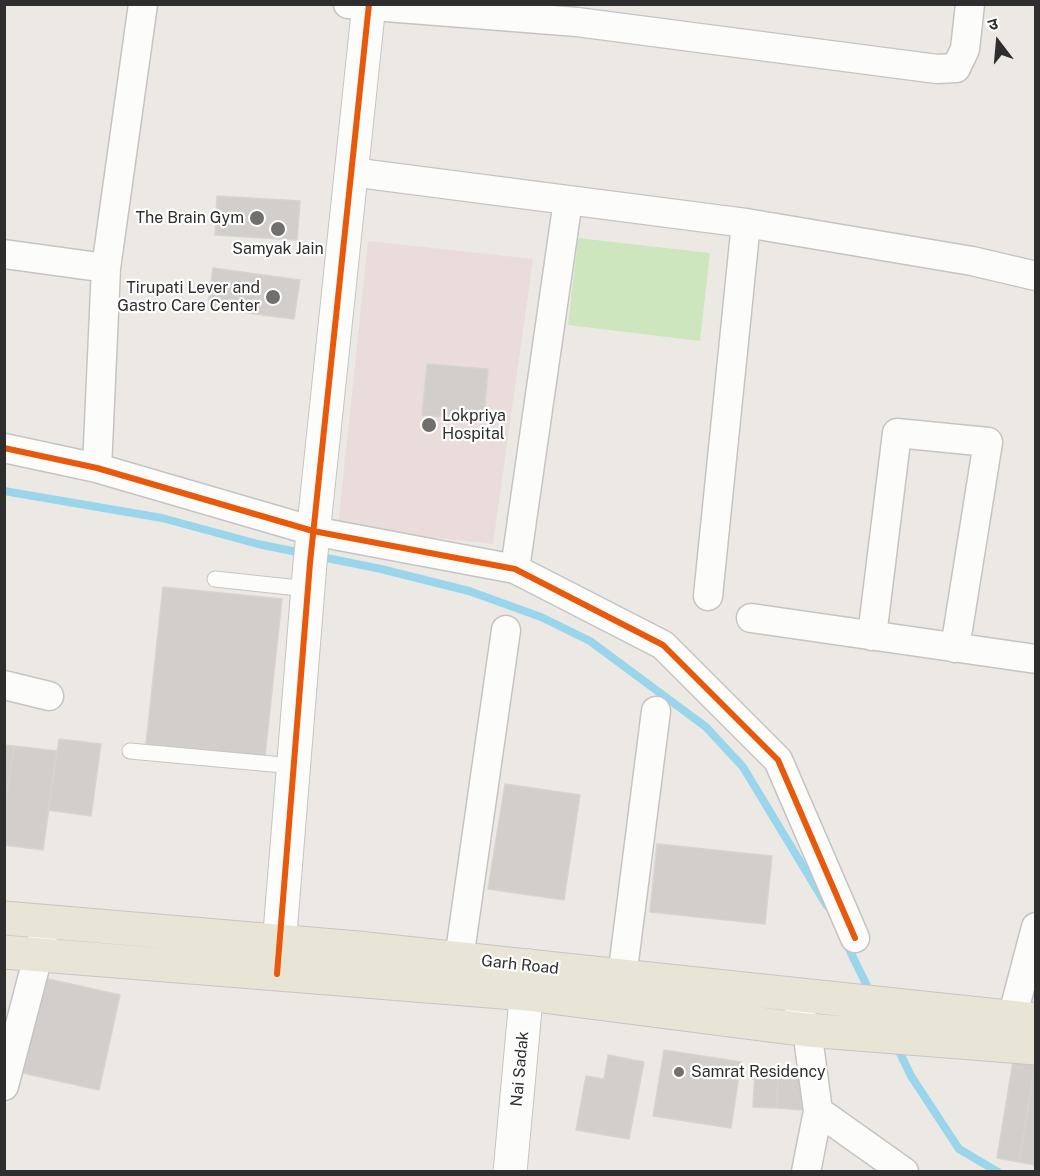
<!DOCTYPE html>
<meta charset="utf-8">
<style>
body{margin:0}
#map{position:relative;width:1040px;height:1176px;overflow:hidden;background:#ece8e4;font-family:"Public Sans","Noto Sans Devanagari",sans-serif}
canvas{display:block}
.frame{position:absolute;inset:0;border:6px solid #2e2e2e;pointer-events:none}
.north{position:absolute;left:968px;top:12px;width:60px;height:60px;-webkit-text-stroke:4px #fff;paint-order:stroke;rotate:344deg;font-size:16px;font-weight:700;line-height:24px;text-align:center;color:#2e2e2e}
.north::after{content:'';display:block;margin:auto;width:21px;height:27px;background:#2e2e2e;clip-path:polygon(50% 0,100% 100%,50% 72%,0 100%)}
</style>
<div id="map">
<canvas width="1040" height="1176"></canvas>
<div class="frame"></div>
<div class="north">उ</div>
</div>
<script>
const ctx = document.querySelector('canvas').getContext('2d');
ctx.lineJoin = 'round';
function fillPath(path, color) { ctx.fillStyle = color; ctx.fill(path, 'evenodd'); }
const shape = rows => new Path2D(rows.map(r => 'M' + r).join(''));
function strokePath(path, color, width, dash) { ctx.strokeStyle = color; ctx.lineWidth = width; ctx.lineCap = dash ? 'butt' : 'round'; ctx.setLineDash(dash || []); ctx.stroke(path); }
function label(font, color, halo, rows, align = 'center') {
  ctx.font = font + ' "Public Sans",sans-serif'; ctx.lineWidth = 4.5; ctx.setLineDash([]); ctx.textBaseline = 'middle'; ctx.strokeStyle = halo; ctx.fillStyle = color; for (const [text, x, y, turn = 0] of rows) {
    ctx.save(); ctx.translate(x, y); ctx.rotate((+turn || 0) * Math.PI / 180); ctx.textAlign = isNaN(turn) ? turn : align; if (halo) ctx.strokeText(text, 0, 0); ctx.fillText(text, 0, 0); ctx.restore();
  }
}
const medical = shape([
 [368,241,533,259,493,544,338,527]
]);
const green = shape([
 [578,238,710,253,700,341,568,325]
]);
const stream = shape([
 [4,491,162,518,258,544,302,553],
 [317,556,381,569,469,591,541,617,590,641,706,727,743,767,827,906],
 [846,943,871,994],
 [896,1045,911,1076,959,1149,998,1172]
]);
const building = shape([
 [217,196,300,201,297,240,215,235,217,196],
 [213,268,300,280,294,319,208,308,213,268],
 [427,364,488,369,484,420,422,415,427,364],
 [163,587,282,599,265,756,146,744,163,587],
 [59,739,101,744,91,816,48,810,59,739],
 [4,745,14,746,4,813,4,745],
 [14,746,57,751,43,850,4,845,4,813,14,746],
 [505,784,580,795,564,900,488,889,505,784],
 [657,844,772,856,765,924,650,912,657,844],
 [35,976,120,995,99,1090,14,1071,35,976],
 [664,1050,741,1062,731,1128,653,1116,664,1050],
 [608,1055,644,1062,629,1139,576,1130,586,1076,604,1079,608,1055],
 [1013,1061,1035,1065,1019,1162,997,1158,1013,1061],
 [1035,1065,1036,1065,1036,1165,1019,1162,1035,1065],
 [755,1071,778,1072,777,1108,753,1107,755,1071],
 [778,1072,803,1074,802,1110,777,1108,778,1072]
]);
const lane = shape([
 [215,579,308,589],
 [130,751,294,766]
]);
const street = shape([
 [348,4,577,22,937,69,956,68,965,49,970,4],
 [351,172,746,223,972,261,1036,276],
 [4,254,106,268,97,468],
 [106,268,143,4],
 [4,448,97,468,313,531,515,569,663,645,778,760,855,938],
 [515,569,568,200],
 [708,596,746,223],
 [751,618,1036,659],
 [872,636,897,433,988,442,955,648],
 [4,685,49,696],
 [459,959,506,630],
 [622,977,656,711],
 [799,1010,807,1030,818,1111,904,1172],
 [1012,1018,1036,927],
 [4,1086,44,933],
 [806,1172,818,1111]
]);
const secondary = shape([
 [277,970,310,563,369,4],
 [510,1172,529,966]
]);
const primary = shape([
 [4,918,358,948,1036,1020],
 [4,952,527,994,807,1030,1036,1048]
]);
const cycleway = shape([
 [4,448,97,468,313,531,515,569,663,645,778,760,855,938],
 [277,974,310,563,369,4]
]);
const markers = [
 [257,218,8,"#706f6e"],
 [278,229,8,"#706f6e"],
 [273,297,8,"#706f6e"],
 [429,425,8,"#706f6e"],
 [679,1072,6,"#706f6e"]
];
const poiNames = [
 ["The Brain Gym",244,218],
 ["Samyak Jain",278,249,"center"],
 ["Tirupati Lever and",260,288],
 ["Gastro Care Center",260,306],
 ["Lokpriya",442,416,"left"],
 ["Hospital",442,434,"left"],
 ["Samrat Residency",691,1072,"left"]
];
const streetNames = [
 ["Garh Road",520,965,6],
 ["Nai Sadak",520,1069,-85]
];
fillPath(medical, '#e9dcdb');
fillPath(green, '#cee6be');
strokePath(stream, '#99d6ec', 8);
fillPath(building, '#d1cecb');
strokePath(building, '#d7d4d0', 1.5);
strokePath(lane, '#c5c4c5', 17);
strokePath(street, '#c5c4c5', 31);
strokePath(secondary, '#c5c4c5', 35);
strokePath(primary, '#c6c5c4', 35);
strokePath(lane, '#fcfcfb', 15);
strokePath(street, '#fcfcfb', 28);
strokePath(secondary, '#fcfcfb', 33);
strokePath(primary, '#e8e4d6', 33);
strokePath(cycleway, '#e8590c', 6);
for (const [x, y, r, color] of markers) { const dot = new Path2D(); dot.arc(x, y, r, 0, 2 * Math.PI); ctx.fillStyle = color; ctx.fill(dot); strokePath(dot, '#fff', 2); }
label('16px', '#2e2e2e', '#fff', poiNames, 'right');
label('16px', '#2e2e2e', '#fff', streetNames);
</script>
